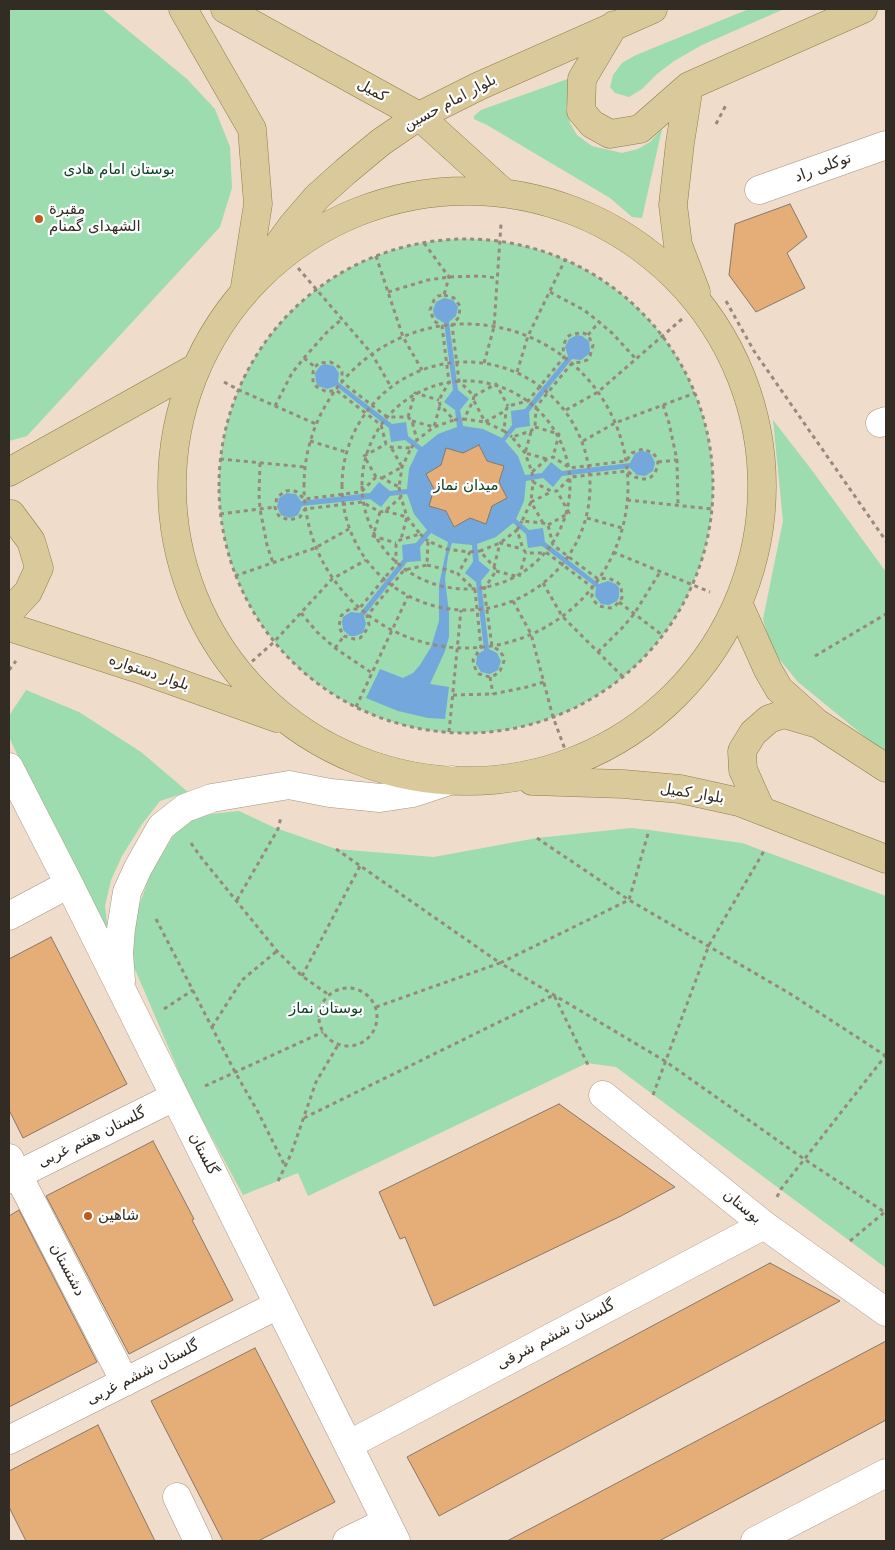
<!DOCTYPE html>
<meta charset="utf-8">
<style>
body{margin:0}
#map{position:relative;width:895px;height:1550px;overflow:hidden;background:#efdcca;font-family:"DejaVu Sans",sans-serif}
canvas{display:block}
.frame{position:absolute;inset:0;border:10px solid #332c25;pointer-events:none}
</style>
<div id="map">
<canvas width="895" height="1550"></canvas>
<div class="frame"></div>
</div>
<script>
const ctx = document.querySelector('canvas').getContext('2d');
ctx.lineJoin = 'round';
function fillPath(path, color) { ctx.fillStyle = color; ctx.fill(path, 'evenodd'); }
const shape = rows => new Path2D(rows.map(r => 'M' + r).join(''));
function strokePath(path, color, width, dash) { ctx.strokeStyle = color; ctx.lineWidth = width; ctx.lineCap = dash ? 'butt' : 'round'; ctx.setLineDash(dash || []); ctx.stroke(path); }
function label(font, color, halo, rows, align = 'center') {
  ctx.font = font + ' "DejaVu Sans",Vazirmatn,sans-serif'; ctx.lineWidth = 4.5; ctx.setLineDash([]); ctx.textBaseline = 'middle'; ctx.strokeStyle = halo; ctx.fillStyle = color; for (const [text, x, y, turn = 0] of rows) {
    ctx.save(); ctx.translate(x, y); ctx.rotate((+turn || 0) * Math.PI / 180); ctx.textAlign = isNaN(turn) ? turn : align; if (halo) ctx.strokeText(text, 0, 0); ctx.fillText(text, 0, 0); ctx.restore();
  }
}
const green = shape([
 [9,9,102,9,187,79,215,109,230,147,232,188,220,227,27,436,9,441],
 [749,9,784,9,702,45,674,61,657,74,642,89,629,97,615,93,610,87,613,75,622,63,636,55],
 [576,76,569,90,566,109,570,123,577,135,592,146,622,153,638,149,650,142,662,129,642,218,632,217,610,198,487,125,474,119,474,116,481,110],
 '219 486a247 247 0 1 1 494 0a247 247 0 1 1-494 0Z',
 [773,420,811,469,886,572,886,754,798,682,771,649,763,619,783,521],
 [26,690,79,712,141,752,188,792,160,801,142,824,122,856,111,880,105,906,108,931,48,820,9,737,9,716],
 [239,811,273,827,336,849,434,857,537,838,631,828,649,830,742,843,886,896,886,1268,616,1067,587,1063,308,1196,298,1173,243,1195,188,1093,128,953,135,917,150,875,179,826,202,815]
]);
const water = shape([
 [444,298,453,300,458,307,456,316,449,322,458,390,469,399,460,410,463,426,483,429,502,438,512,425,511,411,525,409,568,356,565,347,569,339,577,335,582,336,589,341,590,350,589,354,581,360,572,359,529,412,530,426,516,428,505,441,518,456,525,475,542,473,551,462,562,471,630,463,634,455,638,452,643,451,651,454,655,463,653,471,645,476,637,475,630,468,562,476,553,487,543,478,526,481,524,501,516,519,529,530,543,528,545,542,599,584,608,581,616,584,619,588,619,597,617,601,609,605,601,604,595,596,596,587,542,546,528,548,526,534,513,523,496,537,477,544,479,561,490,570,481,581,489,649,497,653,501,661,498,670,490,674,481,672,476,664,477,655,484,650,476,582,465,573,473,562,472,545,452,543,448,556,445,579,449,613,449,637,445,651,430,684,449,687,445,719,428,718,398,711,366,698,380,669,403,678,413,673,420,665,431,647,439,621,439,585,448,542,431,533,420,547,421,561,407,562,364,616,366,624,363,633,355,636,350,636,343,630,342,621,343,617,351,612,360,613,403,559,402,545,416,543,427,530,414,514,407,494,390,496,381,507,370,499,302,506,298,515,290,518,281,515,277,507,279,498,287,493,296,494,301,501,370,493,379,482,390,491,407,489,409,469,418,450,405,440,391,442,389,428,336,386,327,389,318,386,316,382,315,373,320,366,325,364,334,366,339,373,338,382,392,424,406,422,408,436,422,447,438,434,457,427,455,410,444,402,453,390,444,323,436,318,434,315,433,310,436,302],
 [479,445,487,461,504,466,499,482,507,498,492,506,486,523,470,518,454,527,446,511,429,506,434,489,426,474]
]);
const building = shape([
 [790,204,807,237,787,253,805,288,756,312,729,275,735,224,790,204],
 [479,445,487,461,504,466,499,482,507,498,492,506,486,524,470,518,454,527,446,511,429,506,434,489,426,474,441,465,446,448,463,453,479,445],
 [51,937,127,1084,23,1138,9,1110,9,959,51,937],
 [559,1104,675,1187,621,1216,434,1306,405,1237,400,1239,379,1192,559,1104],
 [153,1141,194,1219,192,1220,233,1300,129,1354,46,1196,153,1141],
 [19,1210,97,1362,9,1407,9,1216,19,1210],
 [770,1263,840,1301,439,1516,407,1457,770,1263],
 [886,1341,886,1420,659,1541,507,1541,886,1341],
 [255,1348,335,1502,258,1541,223,1541,151,1401,255,1348],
 [98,1425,155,1541,26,1541,9,1507,9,1471,98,1425]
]);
const path = shape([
 [716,124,726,105],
 '219 486a247 247 0 1 1 494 0a247 247 0 1 1-494 0Z',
 [424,243,449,277,444,295],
 [376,256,403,337,422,370],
 [298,268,372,354,391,387],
 [388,292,428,280,449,277,481,276,497,278],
 [550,292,584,310,599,322,612,333,636,359],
 [444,295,454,298,460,306,459,317,452,325,459,381,474,396,473,401,464,419,485,422,504,431,506,410,508,406,528,401,564,357,563,346,567,337,572,334,583,333,588,335,593,345,590,356,587,360,582,362,572,363,536,407,535,427,531,431,512,437,525,453,532,472,547,459,553,457,570,468,626,461,632,453,643,449,653,453,656,457,658,462,657,468,655,473,651,477,646,479,641,479,635,477,627,471,571,477,557,491,551,491,533,482,531,502,522,521,543,523,548,525,553,545,598,579,608,578,617,582,621,586,622,598,615,606,610,608,599,606,595,602,592,597,592,587,547,553,526,553,523,549,517,530,500,543,480,551,494,567,496,571,484,589,492,646,500,651,503,656,504,661,500,671,495,675,490,677,479,674,476,670,474,665,473,660,481,647,475,590,458,574,470,552,446,549,428,541,427,565,404,570,367,616,369,625,364,634,360,638,354,639,344,636,341,631,339,626,341,616,345,612,350,609,359,609,396,564,396,543,400,540,420,534,407,517,401,497,385,511,380,512,362,502,305,509,300,517,290,520,280,517,276,512,275,507,277,497,286,491,292,490,297,492,304,499,361,492,376,477,382,478,399,487,402,467,411,448,391,447,386,444,381,425,336,390,327,392,317,387,313,383,313,372,315,367,319,363,330,362,335,364,339,367,342,372,342,382,387,417,408,417,412,421,417,440,434,427,454,420,440,405,439,400,449,382,442,326,434,321,430,310,434,300,438,296,444,295],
 [726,301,754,351,886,541],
 '304 486a162 162 0 1 1 324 0a162 162 0 1 1-324 0Z',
 [588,335,599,322],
 [304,358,315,367],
 '342 486a124 124 0 1 1 248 0a124 124 0 1 1-248 0Z',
 [484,363,494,327,501,224],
 [517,372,528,336,565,260],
 '362 485a104 104 0 1 1 208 0a104 104 0 1 1-208 0Z',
 [224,382,239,390,316,424],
 [474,396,496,384,508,406],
 [474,401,485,422,505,411],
 [663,405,669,423,677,460,678,505],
 [275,406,292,373,304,358,328,331,342,319],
 [566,410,598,392,682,319],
 [408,417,415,393,439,400],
 [454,420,464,419],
 [412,421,434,427,440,405],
 [535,427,559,434,553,457],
 [504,431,512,437],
 [531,432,525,453,547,459],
 [310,441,346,452],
 [583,441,615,423,695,393],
 [411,448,417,440],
 [220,459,305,467],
 [658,462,677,460],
 [260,463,259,494,260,509,267,545,273,563],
 [532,472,533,482],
 [376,477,364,456,386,444],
 [382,478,402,467,391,447],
 [399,487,401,497],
 [627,500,712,509],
 [385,511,407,517,401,539],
 [380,512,373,536,396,543],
 [220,514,275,507],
 [587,518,622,528],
 [543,523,531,502,551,492],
 [548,525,569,513,557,491],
 [517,530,522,521],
 [420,534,428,541],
 [470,552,480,551],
 [613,552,710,592],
 [427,565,448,570,458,574],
 [494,567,500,543,522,549],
 [496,571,519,577,526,553],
 [235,576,315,548,349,529],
 [543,583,562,616,622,676],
 [513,601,531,634,553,717,566,752],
 [619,602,662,635],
 [301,613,317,632,335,648,372,673],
 [335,648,344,636],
 [598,652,623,627,634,614,660,572],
 [815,656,886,614],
 [9,670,16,661],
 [240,672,274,642,332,579,366,560],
 [490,677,493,694],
 [453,695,493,694,527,687,544,682],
 [356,707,408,596],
 [449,732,461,610],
 [537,838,629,900,789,993,886,1056],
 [191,843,200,856,277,951,302,976,329,995],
 [336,849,500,963,629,900,649,830],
 [237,900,278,829,281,817],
 [156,919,235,1072,258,1112,285,1166],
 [302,976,360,866],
 '319 1017a29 29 0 1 1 58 0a29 29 0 1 1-58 0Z',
 [376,1007,500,963,665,1061,804,1159,886,1213],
 [164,1009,193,990],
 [212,1027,242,980,277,951],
 [205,1086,323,1032],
 [653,1095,709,945,764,851],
 [304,1118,554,995,589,1067],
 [278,1181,291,1154,316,1082,338,1045],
 [777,1197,781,1189,886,1055],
 [850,1241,886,1211]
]);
const minor = shape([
 [759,190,886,145],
 [880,423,886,421],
 [9,767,69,884,396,1541],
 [9,916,69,884],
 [121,981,119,953,121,929,127,892,138,868,161,827,185,808,212,798,289,785,330,793,380,798,413,793,452,780],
 [603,1095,764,1225,886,1312],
 [9,1158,125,1382],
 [9,1179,174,1097],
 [9,1440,278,1305],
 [348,1445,764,1225],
 [177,1497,198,1541],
 [347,1541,386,1522],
 [755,1541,886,1473]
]);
const major = shape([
 [183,9,252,129,258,204,244,293],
 [225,9,419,116,504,193],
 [614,25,582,79,581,111,592,124,610,134,640,129,689,86,863,9],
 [689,86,680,143,673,205,678,245,696,292],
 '172 486a295 295 0 1 1 590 0a295 295 0 1 1-590 0Z',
 [268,259,292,226,317,197,346,171,381,142,419,116,479,86,653,9],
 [9,472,197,367],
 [9,514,11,514,31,541,39,568,28,592,9,612],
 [738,603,768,670,779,689,817,723,886,768],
 [9,627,145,671,277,718],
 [532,781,623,784,680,789,739,802,886,859],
 [761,810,743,770,742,751,753,733,769,719,784,714,815,723]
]);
const markers = [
 [39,219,5,"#bd5b1e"],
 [88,1216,5,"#bd5b1e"]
];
const streetNames = [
 ["کمیل",372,91,29],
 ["بلوار امام حسین",450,103,-28],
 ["توکلی راد",823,168,-20],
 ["بلوار دستواره",149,673,19],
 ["بلوار کمیل",692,794,9],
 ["گلستان هفتم غربی",92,1138,-26],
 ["گلستان",203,1154,63],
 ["بوستان",742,1207,39],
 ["دشتستان",67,1270,62],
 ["گلستان ششم شرقی",556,1335,-28],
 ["گلستان ششم غربی",143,1373,-27]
];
const parkNames = [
 ["بوستان امام هادی",119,170],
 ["میدان نماز",466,486],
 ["بوستان نماز",326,1009]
];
const poiNames = [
 ["مقبرة",49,210],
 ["الشهدای گمنام",49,227],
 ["شاهین",98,1216]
];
fillPath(green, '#9cdcaf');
fillPath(water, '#74a7db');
fillPath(building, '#e5ae79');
strokePath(building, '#887768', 1);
strokePath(minor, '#a79585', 29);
strokePath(major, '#907b47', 29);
strokePath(path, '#978a7d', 3, [4, 4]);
strokePath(minor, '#fff', 28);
strokePath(major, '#daca9b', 28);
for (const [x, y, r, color] of markers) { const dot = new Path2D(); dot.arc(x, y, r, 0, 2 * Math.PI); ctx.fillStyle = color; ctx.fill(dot); strokePath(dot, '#fff', 2); }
label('15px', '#332c25', '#fff', streetNames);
label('15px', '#0f4224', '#fff', parkNames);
label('15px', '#332c25', '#fff', poiNames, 'left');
</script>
